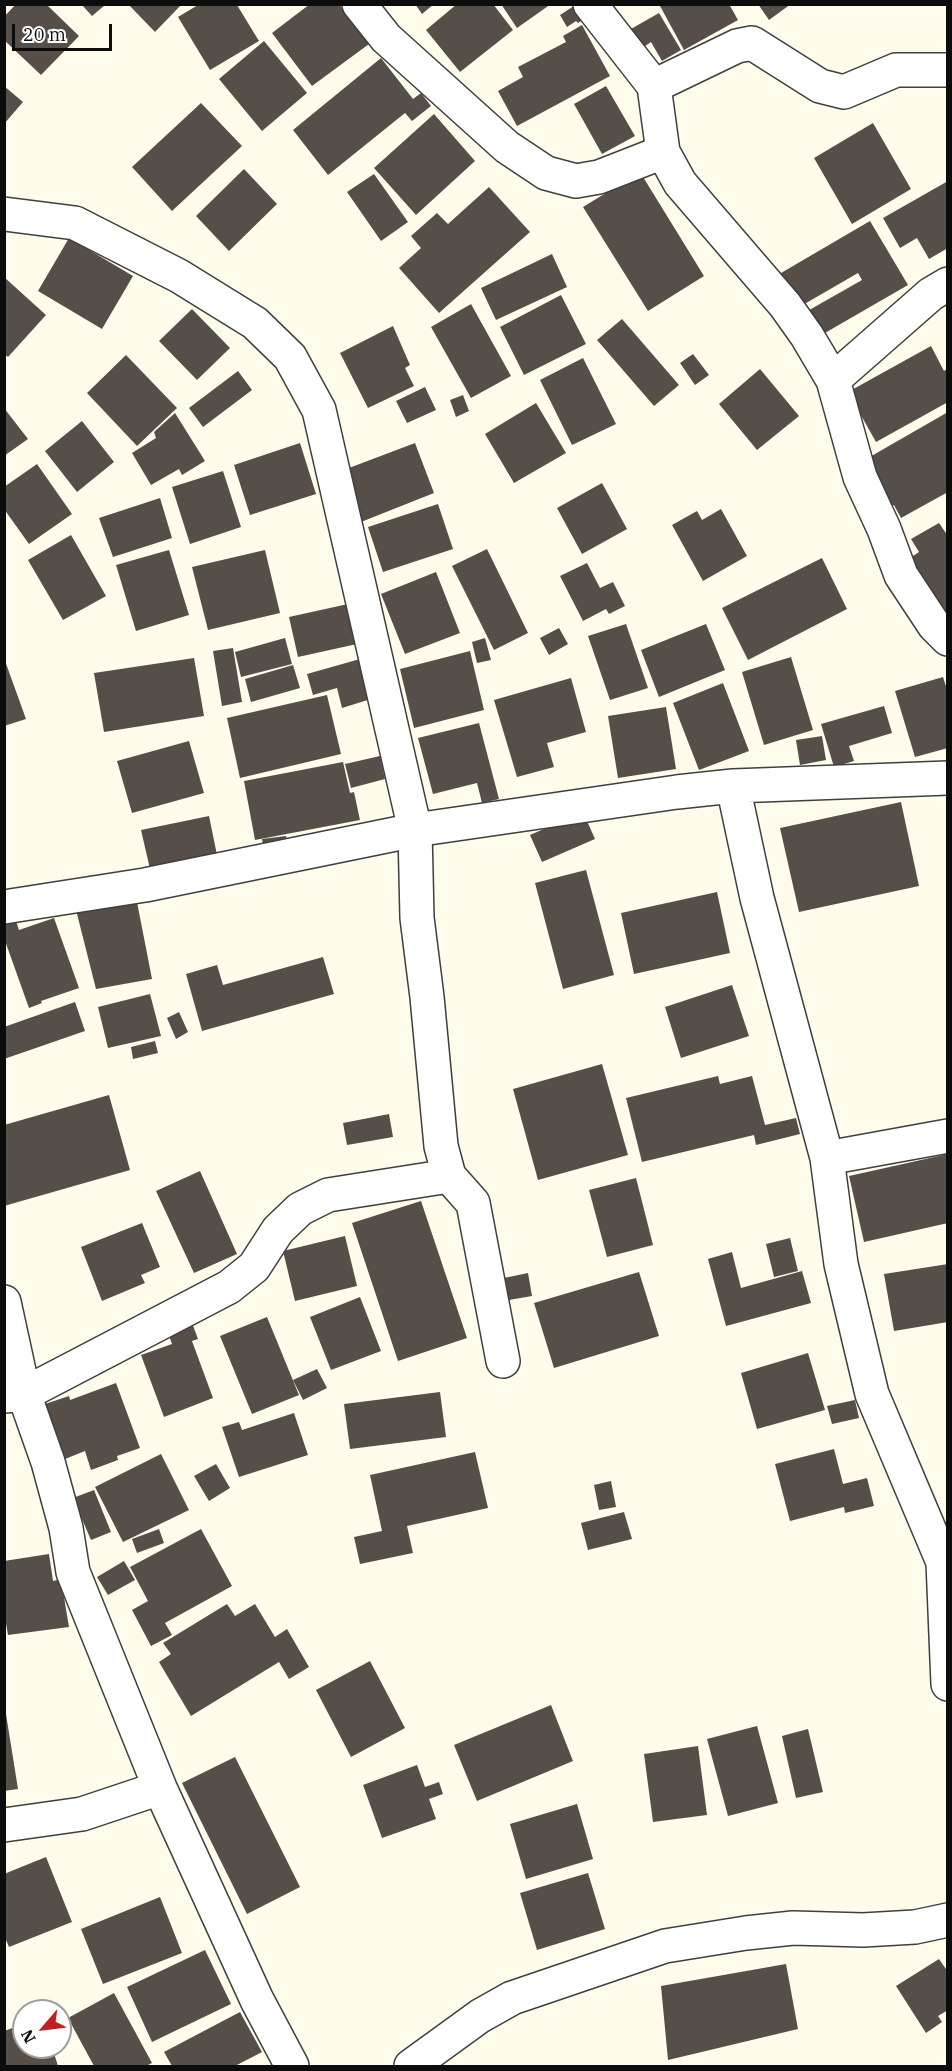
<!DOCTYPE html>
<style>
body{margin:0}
#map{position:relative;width:952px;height:2071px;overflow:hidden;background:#fffcec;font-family:"IBM Plex Serif",serif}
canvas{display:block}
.frame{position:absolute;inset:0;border:6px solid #0c0c0c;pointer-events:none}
.north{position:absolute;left:12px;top:1999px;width:60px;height:60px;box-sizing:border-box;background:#fff;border:2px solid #9e9e9e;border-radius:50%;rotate:242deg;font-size:16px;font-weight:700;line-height:24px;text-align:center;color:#0c0c0c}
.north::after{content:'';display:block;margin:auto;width:21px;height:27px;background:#c51c21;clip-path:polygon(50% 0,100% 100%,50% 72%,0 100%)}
.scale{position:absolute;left:12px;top:24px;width:100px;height:27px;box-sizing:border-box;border:3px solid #0c0c0c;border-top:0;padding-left:8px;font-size:18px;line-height:21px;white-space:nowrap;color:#0c0c0c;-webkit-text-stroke:4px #fff;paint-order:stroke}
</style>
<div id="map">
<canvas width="952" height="2071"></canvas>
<div class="frame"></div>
<div class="north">N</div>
<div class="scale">20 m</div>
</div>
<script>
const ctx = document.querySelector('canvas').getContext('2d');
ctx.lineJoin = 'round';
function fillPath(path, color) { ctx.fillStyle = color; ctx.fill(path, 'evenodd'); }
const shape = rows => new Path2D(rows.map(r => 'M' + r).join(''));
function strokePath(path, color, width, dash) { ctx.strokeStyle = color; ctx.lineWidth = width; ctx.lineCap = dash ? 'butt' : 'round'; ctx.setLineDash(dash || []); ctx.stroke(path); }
const building = shape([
 [16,4,46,4,79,36,41,75,4,40,4,17],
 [128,4,182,4,155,32],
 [310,4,339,4,369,44,312,86,272,33],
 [415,4,434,4,422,14],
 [457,4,493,4,513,30,460,72,426,30],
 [501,4,551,4,517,28],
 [577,4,587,17,578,23,576,21,567,27,560,15],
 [662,4,729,4,738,20,684,50,660,6],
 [758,4,791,4,769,20],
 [82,5,105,5,92,16],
 [198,5,237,5,259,41,210,70,178,17],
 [659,13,681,50,662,61,651,42,635,53,624,33],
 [582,25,610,76,517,126,498,91,523,77,518,67,566,42,563,36],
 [264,41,307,93,262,131,219,79],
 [381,58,413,99,421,93,431,106,412,121,405,113,328,175,293,130],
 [4,86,23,102,4,124],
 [606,86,635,136,602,154,574,104],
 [201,103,242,146,172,211,132,167],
 [434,114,475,161,416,215,374,168],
 [873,123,911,189,852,224,814,158],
 [244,169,277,204,229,251,196,216],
 [640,172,704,276,648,311,583,207],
 [374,174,408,222,381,241,347,192],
 [948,181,948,248,929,259,917,238,900,248,883,218],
 [489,187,530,232,439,313,399,268,421,248,411,236,437,213,448,224],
 [870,221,908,285,818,337,804,313,862,280,858,273,801,306,781,273],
 [69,238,133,276,102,329,38,291],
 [552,254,567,287,496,320,481,288],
 [4,277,46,315,8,357,4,354],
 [561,295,586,344,524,375,500,327],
 [471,304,511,376,471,398,431,327],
 [192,309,230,348,197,380,159,341],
 [622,319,679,385,654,406,597,340],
 [393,326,410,365,405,368,414,386,368,408,340,353],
 [931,346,944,371,948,368,948,402,876,442,848,392],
 [693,354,709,375,695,385,680,363],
 [126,355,177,408,137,446,87,393],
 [583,358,616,424,572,445,540,380],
 [760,369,799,416,757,450,719,404],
 [238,371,252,390,203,427,189,408],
 [425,387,436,410,407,423,396,401],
 [463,395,469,411,456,417,450,400],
 [536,403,566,453,514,483,485,434],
 [4,408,28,439,4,456],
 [948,412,948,492,901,518,894,505,885,510,869,483,879,477,868,458],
 [175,413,205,461,182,475,179,469,151,485,132,453,156,438,154,432],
 [82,421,114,462,77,492,45,451],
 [300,443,316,494,250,515,234,465],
 [415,443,434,493,361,522,341,471],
 [37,464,72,514,29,544,4,509,4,487],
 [223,471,241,527,190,544,172,487],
 [602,483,627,529,582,554,557,508],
 [160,498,172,538,113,557,99,518],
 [438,504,453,549,383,572,368,527],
 [721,509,747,556,703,581,672,525,697,511,702,520],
 [939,523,948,536,948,624,910,558,919,552,911,539],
 [71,535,106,596,63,620,28,560],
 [487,549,528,633,494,650,452,566],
 [169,550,189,615,136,631,116,565],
 [265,550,280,613,208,630,192,567],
 [822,558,847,609,748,660,722,608],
 [587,563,600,588,613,582,625,606,609,614,606,609,583,621,560,576],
 [436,572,460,633,405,654,381,594],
 [348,604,357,644,298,657,289,617],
 [626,624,648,688,610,700,588,636],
 [706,624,725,670,659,697,641,650],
 [559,628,568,644,549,655,540,638],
 [285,638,292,664,241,677,235,652],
 [485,638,491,660,477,663,472,642],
 [233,648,242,702,222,706,213,651],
 [470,651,484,710,414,728,400,669],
 [791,657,813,730,764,745,742,672],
 [4,658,26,719,4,726],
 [194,658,204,716,104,732,94,673],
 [360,659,371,699,342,708,337,688,313,695,307,674],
 [293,665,300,688,251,702,245,679],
 [943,677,948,692,948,748,915,757,895,691],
 [571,678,586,732,547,743,554,767,517,777,494,700],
 [723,683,749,751,699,770,673,703],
 [327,695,341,754,240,778,227,718],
 [884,706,892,733,849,746,854,761,834,767,821,724],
 [666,707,676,769,618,778,608,716],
 [479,723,499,799,482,803,477,783,433,794,418,738],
 [822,736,826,760,800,765,796,740],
 [189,741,204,793,132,813,117,761],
 [380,756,385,779,351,788,345,764],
 [343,762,350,793,354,792,360,820,255,840,244,781],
 [901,802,919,886,799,912,780,828],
 [583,812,595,839,542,862,530,835],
 [209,816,217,855,150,869,141,830],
 [286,836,289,853,265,857,262,839],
 [586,870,614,975,563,989,535,883],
 [717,892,730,953,634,974,621,913],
 [137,902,152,979,96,989,75,906],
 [15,918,19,930,54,918,79,988,41,1001,42,1003,29,1008,4,938,4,922],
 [323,957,334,994,202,1031,186,974,217,965,223,985],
 [732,985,749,1036,681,1058,665,1007],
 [150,994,161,1036,108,1048,98,1007],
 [75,1002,85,1031,4,1059,4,1027],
 [179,1012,188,1032,176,1039,167,1018],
 [155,1041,158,1053,133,1059,131,1047],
 [602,1064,628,1155,538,1180,513,1089],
 [718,1076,720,1084,752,1076,765,1125,796,1118,800,1134,756,1145,754,1135,642,1162,626,1098],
 [109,1095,130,1170,4,1206,4,1125],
 [389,1114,393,1137,347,1145,343,1123],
 [948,1154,948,1223,864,1242,849,1176],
 [200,1171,237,1254,194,1273,156,1191],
 [636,1178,653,1245,607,1257,589,1190],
 [421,1201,467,1338,398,1361,352,1223],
 [142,1223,160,1267,141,1275,145,1283,102,1301,81,1247],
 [345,1236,357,1286,295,1301,283,1251],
 [790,1238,798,1271,774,1277,766,1244],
 [732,1252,741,1288,802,1271,811,1303,726,1326,708,1259],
 [948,1264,948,1322,894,1331,884,1274],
 [639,1272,659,1336,554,1368,534,1303],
 [528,1273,532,1296,503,1301,499,1279],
 [360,1297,381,1351,331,1370,310,1317],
 [189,1315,198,1339,192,1341,213,1398,164,1417,141,1355,172,1344,165,1324],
 [267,1317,299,1395,252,1414,220,1336],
 [808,1353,825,1410,757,1429,741,1373],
 [317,1369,327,1388,303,1400,293,1380],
 [116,1383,140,1448,117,1456,118,1460,91,1470,85,1451,65,1459,45,1404,69,1396,70,1400],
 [440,1392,446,1437,350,1449,344,1404],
 [855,1400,859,1418,832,1424,827,1406],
 [294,1413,308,1455,239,1477,222,1427,239,1422,242,1430],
 [834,1449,843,1484,867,1478,874,1506,845,1513,844,1507,790,1521,775,1464],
 [475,1452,488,1508,407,1526,413,1553,360,1564,354,1537,382,1531,370,1475],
 [161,1454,189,1510,123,1542,95,1487],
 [216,1464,230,1488,209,1501,194,1476],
 [611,1481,616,1507,599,1510,594,1485],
 [94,1490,111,1532,91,1540,73,1498],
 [624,1512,632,1539,588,1550,581,1523],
 [159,1529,164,1543,137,1553,132,1539],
 [201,1529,232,1586,165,1623,172,1635,151,1646,132,1610,148,1601,130,1567],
 [49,1554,53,1581,61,1579,69,1627,8,1635,4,1612,4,1561],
 [124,1561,135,1580,108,1595,97,1577],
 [227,1604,235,1616,255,1604,275,1637,287,1629,309,1667,289,1679,279,1662,191,1716,159,1662,171,1654,163,1643],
 [370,1661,405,1728,351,1757,316,1690],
 [551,1705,573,1761,477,1801,454,1745],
 [6,1714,18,1789,4,1791,4,1715],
 [757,1726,778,1803,728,1816,707,1739],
 [808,1729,823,1792,796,1798,782,1736],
 [698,1746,707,1815,653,1822,644,1754],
 [235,1757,300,1887,247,1914,182,1783],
 [417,1765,425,1787,439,1782,443,1794,429,1799,436,1819,382,1838,363,1785],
 [577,1804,593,1859,526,1879,510,1824],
 [46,1857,72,1922,9,1947,4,1935,4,1874],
 [588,1873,605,1929,537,1950,520,1893],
 [160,1897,182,1953,103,1984,81,1929],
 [205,1950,231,2004,152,2042,127,1987],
 [939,1959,948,1972,948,2010,938,2016,942,2022,926,2033,896,1986],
 [786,1964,798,2029,668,2060,661,1986],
 [114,1993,152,2063,146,2066,94,2066,68,2018],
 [240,2012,262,2052,235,2066,172,2066,164,2052],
 [24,2024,24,2047,52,2047,58,2066,4,2066,4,2031]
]);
const street = shape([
 [359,4,386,38,507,147,546,173,576,181,599,177,663,152],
 [590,4,654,86,663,152,680,183,785,305,807,336,833,380,860,477,884,529,901,575,934,625,948,639],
 [654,86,737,46,752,43,820,86,844,92,896,70,948,70],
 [4,214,75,223,179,276,255,323,290,357,319,410,415,830,417,918,427,997,441,1146,449,1176,473,1203,503,1361],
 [833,380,931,294,948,284],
 [733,786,757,898,827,1158,841,1264,872,1394,943,1562,948,1684],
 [4,907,145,885,415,830,677,792,733,786,948,778],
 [827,1158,948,1136],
 [4,1302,24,1394,48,1462,66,1528,73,1572,160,1788,257,2000,292,2066],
 [4,1396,24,1394,229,1287,254,1267,278,1230,300,1209,328,1195,449,1176],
 [4,1825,82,1814,160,1788],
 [411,2066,480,2016,512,1998,665,1946,746,1933,793,1928,863,1930,915,1927,948,1920]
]);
fillPath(building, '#564e48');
strokePath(street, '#3f3f3f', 36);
strokePath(street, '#fff', 33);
</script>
